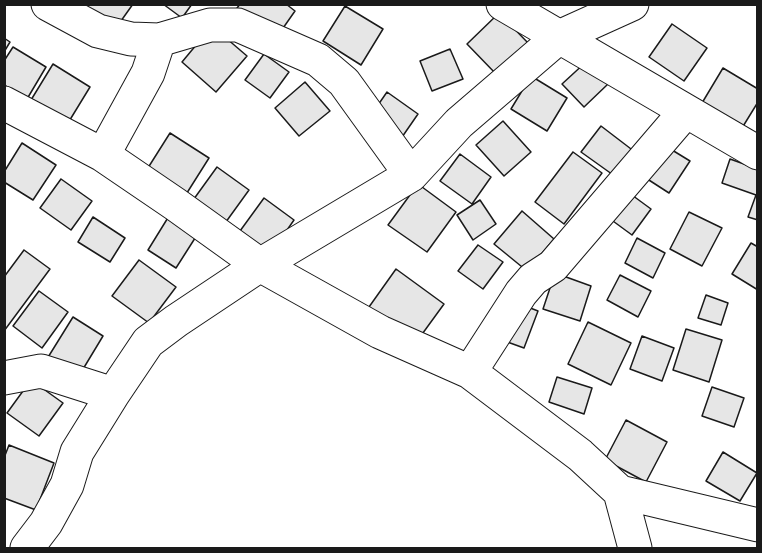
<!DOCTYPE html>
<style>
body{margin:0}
#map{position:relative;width:762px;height:553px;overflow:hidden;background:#fff;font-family:"IBM Plex Sans",sans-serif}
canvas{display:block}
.frame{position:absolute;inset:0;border:6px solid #1a1a1a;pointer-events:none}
</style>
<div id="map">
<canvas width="762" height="553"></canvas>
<div class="frame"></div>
</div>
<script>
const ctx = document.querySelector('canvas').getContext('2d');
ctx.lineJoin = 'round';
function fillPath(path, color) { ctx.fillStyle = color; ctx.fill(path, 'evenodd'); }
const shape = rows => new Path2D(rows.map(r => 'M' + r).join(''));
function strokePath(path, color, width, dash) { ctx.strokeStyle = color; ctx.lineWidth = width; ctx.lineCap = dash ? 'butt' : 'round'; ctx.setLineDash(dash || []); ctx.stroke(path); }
const building = shape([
 [73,4,133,4,111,35,73,4],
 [163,4,192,4,182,18,163,4],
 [240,4,286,4,295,11,267,51,227,22,240,4],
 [345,6,383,29,361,65,323,41,345,6],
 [499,13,529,44,497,75,467,44,499,13],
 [672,24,707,48,684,81,649,57,672,24],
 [212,26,247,56,216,92,182,62,212,26],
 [4,38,10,42,4,52,4,38],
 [13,47,46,67,27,99,4,85,4,61,13,47],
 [450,49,463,79,432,91,420,61,450,49],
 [264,54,289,72,270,98,245,80,264,54],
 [587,61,608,84,584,107,562,84,587,61],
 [53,64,90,87,68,123,31,100,53,64],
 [723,68,758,89,758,102,742,128,702,103,723,68],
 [531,76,567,98,547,131,511,109,531,76],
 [305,82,330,111,299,136,275,108,305,82],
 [387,92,418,114,400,140,369,118,387,92],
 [503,121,531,152,504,176,476,145,503,121],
 [601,126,635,152,616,177,581,152,601,126],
 [170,133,209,158,185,196,146,171,170,133],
 [659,142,690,161,669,193,638,173,659,142],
 [22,143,56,165,33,200,4,182,4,172,22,143],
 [573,152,602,173,564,224,535,202,573,152],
 [460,154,491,177,472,204,440,181,460,154],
 [730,159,758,169,758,220,748,217,756,195,722,183,730,159],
 [217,167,249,190,223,226,191,203,217,167],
 [61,179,92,201,71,230,40,208,61,179],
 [418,184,456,212,427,252,388,225,418,184],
 [621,187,651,209,632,235,602,213,621,187],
 [264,198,294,220,271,253,240,231,264,198],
 [480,200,496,224,473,240,457,215,480,200],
 [522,211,554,239,527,271,494,244,522,211],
 [689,212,722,228,702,266,670,249,689,212],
 [169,216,197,235,176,268,148,250,169,216],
 [93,217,125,238,110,262,78,242,93,217],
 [637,238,665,253,653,278,625,263,637,238],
 [751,243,758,247,758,290,732,274,751,243],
 [478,245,503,262,483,289,458,271,478,245],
 [24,250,50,269,4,331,4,277,24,250],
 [139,260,176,287,149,323,112,296,139,260],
 [396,269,444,304,412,348,364,314,396,269],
 [555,273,591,286,580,321,543,309,555,273],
 [620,275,651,291,638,317,607,300,620,275],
 [39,291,68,312,42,348,13,326,39,291],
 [706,295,728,303,721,325,698,318,706,295],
 [502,297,538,311,524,348,488,335,502,297],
 [73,317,103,336,68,394,37,375,73,317],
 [588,322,631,343,611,385,568,364,588,322],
 [686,329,722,340,709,382,673,370,686,329],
 [642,336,674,348,662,381,630,369,642,336],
 [557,377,592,388,584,414,549,402,557,377],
 [31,380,63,403,39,436,7,413,31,380],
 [712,387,744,398,734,427,702,416,712,387],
 [626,420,667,442,646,482,605,460,626,420],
 [9,445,54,463,36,510,4,498,4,458,9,445],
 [723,452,757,473,740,501,706,481,723,452]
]);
const minor = shape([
 [48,4,98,31,131,39,159,40,148,73,103,155],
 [503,4,758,153],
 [159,40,210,25,238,25,318,60,344,82,411,175],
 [4,103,103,155,175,204,260,265,380,332,470,372,580,455,620,492,635,548],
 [470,372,521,293,533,279,553,266,685,112],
 [4,378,41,371,113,394],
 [620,492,758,525],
 [27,548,46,523,67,485,77,452,113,394,148,342,176,321,260,265,411,175,459,123,559,37,632,4]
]);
fillPath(building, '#e6e6e6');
strokePath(building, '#1a1a1a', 1.5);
strokePath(minor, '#1a1a1a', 35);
strokePath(minor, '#fff', 33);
</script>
